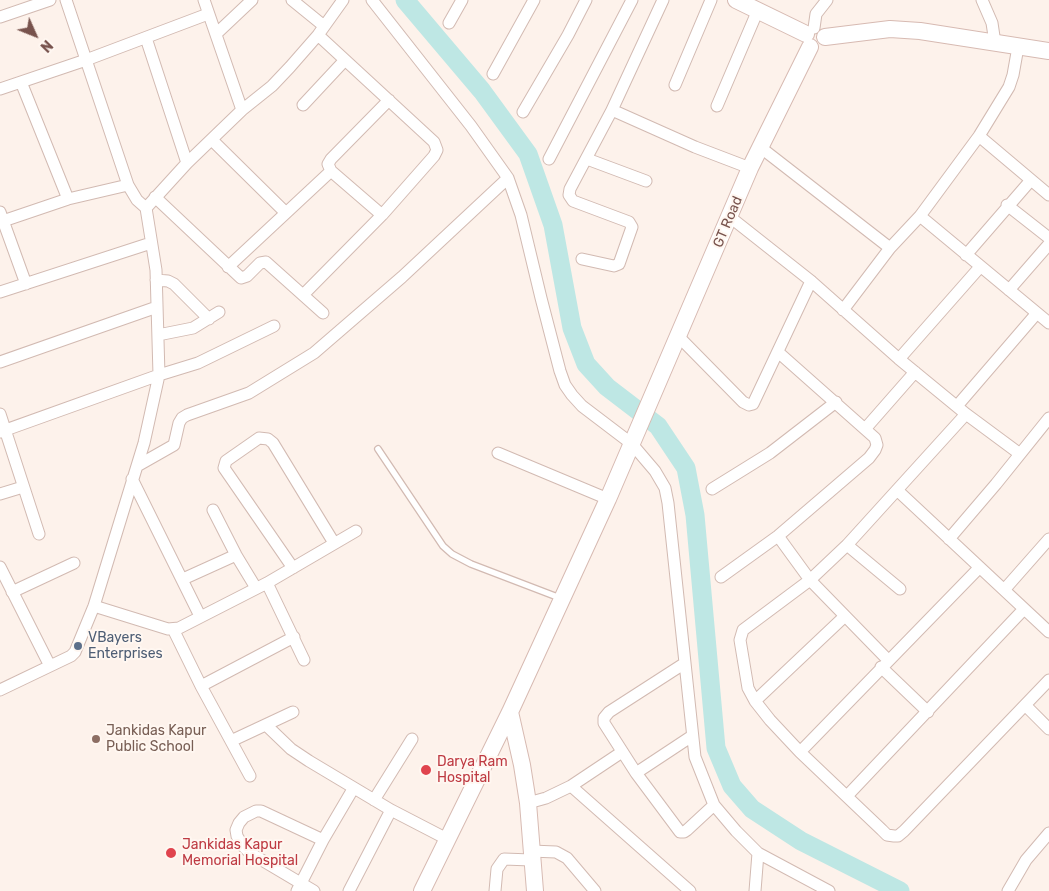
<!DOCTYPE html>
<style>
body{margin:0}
#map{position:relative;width:1049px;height:891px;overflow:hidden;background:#fdf2eb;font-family:Rubik,sans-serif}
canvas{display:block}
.north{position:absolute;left:10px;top:10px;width:50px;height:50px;-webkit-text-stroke:4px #fff7f1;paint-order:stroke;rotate:134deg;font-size:14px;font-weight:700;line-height:20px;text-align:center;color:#78534d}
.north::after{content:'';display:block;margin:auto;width:18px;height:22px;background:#78534d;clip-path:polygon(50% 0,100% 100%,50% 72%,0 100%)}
</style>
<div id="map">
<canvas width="1049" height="891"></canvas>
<div class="north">N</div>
</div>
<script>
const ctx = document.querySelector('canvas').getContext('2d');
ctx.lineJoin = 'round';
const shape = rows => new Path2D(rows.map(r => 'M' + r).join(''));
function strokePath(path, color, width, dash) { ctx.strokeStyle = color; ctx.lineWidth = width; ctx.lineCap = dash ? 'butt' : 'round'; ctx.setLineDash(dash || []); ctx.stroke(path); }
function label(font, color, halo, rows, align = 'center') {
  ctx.font = font + ' Rubik,sans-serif'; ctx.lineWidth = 4; ctx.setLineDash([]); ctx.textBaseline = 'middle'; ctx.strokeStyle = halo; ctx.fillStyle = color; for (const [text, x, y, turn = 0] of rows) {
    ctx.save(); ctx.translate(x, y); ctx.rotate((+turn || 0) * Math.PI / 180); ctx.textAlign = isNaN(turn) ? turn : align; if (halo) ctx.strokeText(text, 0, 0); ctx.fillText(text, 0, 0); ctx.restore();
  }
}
const river = shape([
 [405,0,482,91,528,154,553,225,572,328,586,364,607,387,658,426,686,468,695,515,716,748,732,786,752,809,801,841,900,891]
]);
const lane = shape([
 [378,449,443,546,452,554,471,564,560,598]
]);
const street = shape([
 [66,0,128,185,137,200,146,208],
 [204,0,242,110],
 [292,0,324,26],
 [372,0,471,126,508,178,521,215,541,298,560,371,565,385,572,395,582,406,632,444,655,471,665,488,668,503,695,757,714,805,736,831,758,853,829,891],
 [982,0,992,23,995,43],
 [0,17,50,0],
 [449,23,462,0],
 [814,28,816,14,827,0],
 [216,34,252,0],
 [146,38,187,163],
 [493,74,534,0],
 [21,82,68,199],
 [675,85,711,0],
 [0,89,86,60,208,14],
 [303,105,345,60],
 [717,106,758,10],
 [612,110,695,147,750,168],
 [523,112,568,35,586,0],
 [979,136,1049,195],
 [212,140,286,213],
 [760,147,890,248],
 [549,159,632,0],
 [587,159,646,181],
 [155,197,241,278,247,276,260,263,266,262,323,313],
 [1007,205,1049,238],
 [0,212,26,284],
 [382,215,331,171,328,164,331,159,389,100],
 [920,216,1049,323],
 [730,217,811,281,899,359,966,414,1020,454],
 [3,221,68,199,128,185],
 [966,255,1031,180],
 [582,259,614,266,619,264,632,227,629,222,573,201,569,195,570,189,612,110,663,0],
 [228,267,331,171],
 [156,280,168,281,174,284,209,319],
 [1009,290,1049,244],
 [0,292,151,243],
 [303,295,382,215,434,156,437,150,434,142,318,35],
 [843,310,890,248,920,216,979,136,1009,87,1013,75,1018,47],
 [158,335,193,328,219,312],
 [678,336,743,402,749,405,753,404,811,281],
 [899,359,980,267],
 [0,362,157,307],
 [957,406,1037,313],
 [0,414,39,534],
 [966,414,847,545,810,580,743,630,740,640,748,688,755,701,770,720,800,752,882,830,887,835,894,836,898,836,904,831,1049,680],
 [865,429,915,372],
 [0,432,159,375,198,363,274,326],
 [498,453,608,499],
 [137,466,174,445,179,423,182,418,187,415,249,393,314,353,402,277,508,178],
 [132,479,200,616],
 [712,489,770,453,836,402],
 [897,490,1049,632],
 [0,494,23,487],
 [213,510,236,555,256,588],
 [778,536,810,580,888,660],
 [949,539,996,484,1049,418],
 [847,545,900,589],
 [0,567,50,666],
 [293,568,224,468,226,461,259,438,268,439,273,443,334,543],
 [721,577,778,536,869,458,875,450,877,445,875,438,778,352],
 [183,579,236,555],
 [267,583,304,660],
 [1004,590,1049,539],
 [12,592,74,563],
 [94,606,168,629,179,628,267,583,356,531],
 [173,629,201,686,250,776],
 [685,663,609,712,604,718,604,723,636,773,680,832,684,832,687,830,714,805],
 [881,667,928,712],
 [201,686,294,637],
 [0,690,71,656,75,652,94,606,144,443,159,375,156,270,146,208,187,163,242,110,272,86,290,67,318,35,343,0],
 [755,701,845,616],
 [1025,705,1049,729],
 [266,725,291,749,309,761,391,810,447,839],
 [231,741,293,712],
 [800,752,979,568],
 [636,773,692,736],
 [571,786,690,891],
 [847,796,1024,609],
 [374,800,412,739],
 [528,803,546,798,571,786,622,752],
 [531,851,556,852,567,858,595,891],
 [297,891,323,840,353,789],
 [314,891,250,853,243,846,237,836,236,830,239,823,244,817,256,811,261,811,323,840],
 [349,891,391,810],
 [495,891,497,869,504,859,531,860],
 [755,891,758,853],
 [1008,891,1026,860,1049,833]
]);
const secondary = shape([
 [736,0,806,34],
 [825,37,890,29,920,31,1049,51],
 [510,712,522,765,528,803,535,891],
 [422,891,510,712,608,499,750,168,810,47]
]);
const markers = [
 [78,646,5,"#5c6f8a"],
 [96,739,5,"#8d6e63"],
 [426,770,6,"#e0444e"],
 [171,853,6,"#e0444e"]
];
const streetNames = [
 ["GT Road",728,222,-67]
];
const serviceNames = [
 ["VBayers",88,638],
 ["Enterprises",88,654]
];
const educationNames = [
 ["Jankidas Kapur",106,731],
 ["Public School",106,747]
];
const healthNames = [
 ["Darya Ram",437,762],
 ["Hospital",437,778],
 ["Jankidas Kapur",182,845],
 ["Memorial Hospital",182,861]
];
strokePath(river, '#bee7e4', 19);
strokePath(lane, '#d2bab2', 8);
strokePath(street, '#d2bab2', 13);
strokePath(secondary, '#d7bab2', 18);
strokePath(lane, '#fff', 5.5);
strokePath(street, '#fff', 11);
strokePath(secondary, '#fff', 16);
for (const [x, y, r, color] of markers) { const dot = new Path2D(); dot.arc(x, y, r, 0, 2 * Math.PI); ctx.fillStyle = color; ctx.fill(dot); strokePath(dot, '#fff7f1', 2); }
label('14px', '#78534d', '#fff7f1', streetNames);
label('14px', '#4e5e75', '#fff7f1', serviceNames, 'left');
label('14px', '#785e54', '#fff7f1', educationNames, 'left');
label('14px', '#be3a42', '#fff7f1', healthNames, 'left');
</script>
